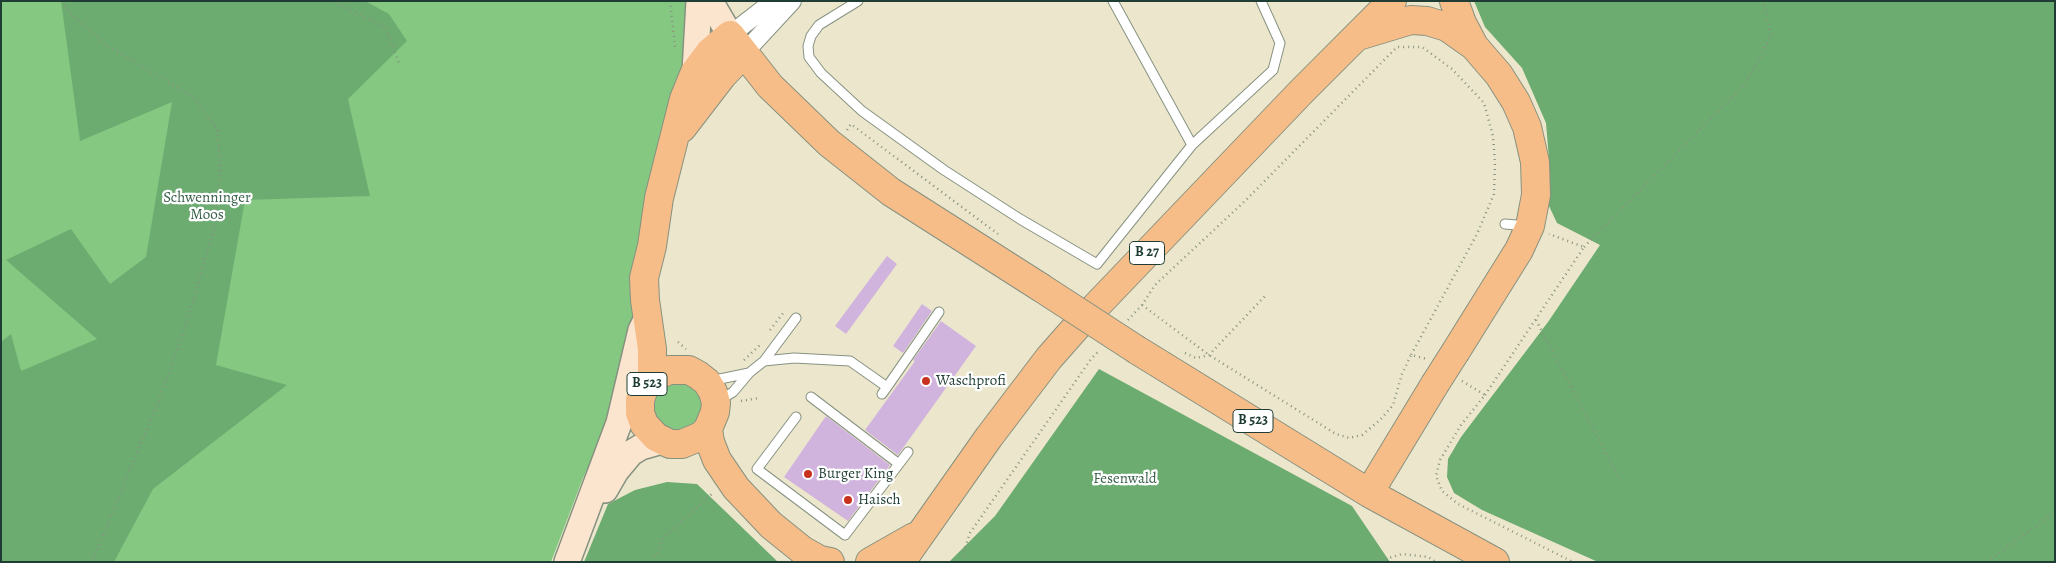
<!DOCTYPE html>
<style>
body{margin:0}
#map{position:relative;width:2056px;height:563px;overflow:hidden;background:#ece7cc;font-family:Alegreya,serif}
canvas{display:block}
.frame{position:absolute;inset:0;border:2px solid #1f3d34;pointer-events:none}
</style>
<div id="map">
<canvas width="2056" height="563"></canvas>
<div class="frame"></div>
</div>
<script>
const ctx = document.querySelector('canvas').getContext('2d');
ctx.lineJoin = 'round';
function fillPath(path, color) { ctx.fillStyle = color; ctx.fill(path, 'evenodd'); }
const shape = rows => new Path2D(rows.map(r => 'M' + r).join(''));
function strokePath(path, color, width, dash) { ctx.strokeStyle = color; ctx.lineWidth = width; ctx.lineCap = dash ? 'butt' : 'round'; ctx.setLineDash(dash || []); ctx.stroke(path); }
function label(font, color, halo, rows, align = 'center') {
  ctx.font = font + ' Alegreya,serif'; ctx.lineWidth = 4.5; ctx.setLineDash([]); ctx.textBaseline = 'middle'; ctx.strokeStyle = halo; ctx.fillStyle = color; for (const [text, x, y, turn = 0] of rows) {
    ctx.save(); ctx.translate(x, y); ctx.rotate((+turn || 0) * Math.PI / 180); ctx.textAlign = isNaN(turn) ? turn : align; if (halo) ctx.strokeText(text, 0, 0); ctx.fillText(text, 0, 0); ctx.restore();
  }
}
const green = shape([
 [1,1,689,1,694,17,618,407,583,478,551,562,1,562],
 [670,380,696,386,705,402,702,420,680,435,655,424,651,398]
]);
const forest = shape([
 [61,1,365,1,389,14,407,41,348,99,370,196,245,200,216,365,287,385,153,489,114,562,1,562,1,342,11,334,21,371,97,339,6,260,71,229,110,284,146,257,172,102,80,141],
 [1474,1,2055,1,2055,562,1598,562,1482,510,1454,493,1447,477,1448,459,1461,437,1548,322,1600,245,1557,223,1549,206,1550,171,1546,123,1522,68,1485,27],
 [1099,369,1352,506,1390,562,949,562,995,516],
 [667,482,697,484,778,562,584,562,608,504,635,490]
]);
const building = shape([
 [887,256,897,264,846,334,835,326],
 [922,304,932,311,903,353,893,346],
 [941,321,976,346,898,455,865,430,915,361,913,360],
 [826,416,890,465,848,521,784,477]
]);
const path = shape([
 [62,1,70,13,105,44,193,97,218,131,220,171,214,228,186,326,156,407,92,562],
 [333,1,386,28,399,63],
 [670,1,675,47],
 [847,130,851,124,998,234],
 [1584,247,1745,84,1771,36,1763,1],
 [1142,305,1209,355,1336,434,1349,438,1362,435,1380,420,1393,405,1402,374,1411,355,1427,359],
 [1128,320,1142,305,1155,285,1245,201,1397,47,1422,47,1452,69,1484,103,1493,136,1495,162,1494,194,1477,234,1411,355],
 [1536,320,1621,482],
 [770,330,784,312],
 [678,342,686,349],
 [1185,353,1196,358,1209,355,1266,295],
 [744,360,760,345],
 [1462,381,1485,395,1461,425,1440,460,1436,476,1442,491,1458,504,1573,562],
 [1485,395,1584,247,1549,234],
 [741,401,759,398],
 [653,562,664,537,713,493],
 [963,562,963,554,970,533,1091,359,1100,350],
 [1376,562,1402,554,1428,557,1436,562],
 [1987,562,2055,512]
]);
const lane = shape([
 [858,1,819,25,811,36,808,46,809,57,821,73,862,111,944,170,1020,219,1097,264,1192,145,1273,70,1280,43,1261,1],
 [1113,1,1192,145],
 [1505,224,1527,226],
 [764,361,794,358,850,361,887,387,882,394],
 [710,381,749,373],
 [887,387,939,312],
 [811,397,899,464],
 [720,400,733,392,749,373,764,361,796,318],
 [796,417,757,469,845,535,908,452]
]);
const street = shape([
 [730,35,774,1],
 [743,54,792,1]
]);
const secondary = shape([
 [710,1,730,35],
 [695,72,699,1],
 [605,490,616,471,631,453,641,447,662,441],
 [567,562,619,423,641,330,647,318]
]);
const primary = shape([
 [1454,1,1462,23,1474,46,1499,75,1516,102,1527,127,1535,162,1536,195,1530,226,1519,250,1456,351],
 [1358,36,1411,20,1427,21,1447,27,1474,46],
 [682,128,722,76,743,54],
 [1137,350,1369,493,1495,562],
 [652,378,652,349,645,300,644,278,652,246,659,198,684,99,695,72,710,52,730,35,770,86,829,143,891,192,1040,287],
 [708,429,701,436,682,444,670,444,656,437,644,424,640,413,640,400,644,388,652,378,669,370,689,370,698,375,707,382,713,392,716,403,715,412,708,429,710,442,717,460,736,488,771,525,802,550,820,560,830,562],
 [1369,493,1435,384],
 [870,562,914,537],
 [901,562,989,437,1049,358,1079,324,1301,92,1392,1]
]);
const primaryBridge = shape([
 [1040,287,1137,350],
 [1435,384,1456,351]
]);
const markers = [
 [926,381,5,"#c8321e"],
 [808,474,5,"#c8321e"],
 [848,500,5,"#c8321e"]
];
const shields = [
 [1147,253,35],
 [647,384,40],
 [1253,421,40]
];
const shieldNames = [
 ["B 27",1147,253],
 ["B 523",647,384],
 ["B 523",1253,421]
];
const parkNames = [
 ["Schwenninger",207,198],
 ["Moos",207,215],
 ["Fesenwald",1125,479]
];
const poiNames = [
 ["Waschprofi",936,381],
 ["Burger King",818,474],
 ["Haisch",858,500]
];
fillPath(green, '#85c882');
fillPath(forest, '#6cac70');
fillPath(building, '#d0b4de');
strokePath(lane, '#869280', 11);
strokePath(street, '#869280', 20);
strokePath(secondary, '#869280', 28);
strokePath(primary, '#869280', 30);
strokePath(path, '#869280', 2.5, [1, 4]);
strokePath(lane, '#fff', 9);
strokePath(street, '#fff', 18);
strokePath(secondary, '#fce5cf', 25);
strokePath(primary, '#f7bd88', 28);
strokePath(primaryBridge, '#869280', 30, []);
strokePath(primaryBridge, '#f7bd88', 28);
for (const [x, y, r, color] of markers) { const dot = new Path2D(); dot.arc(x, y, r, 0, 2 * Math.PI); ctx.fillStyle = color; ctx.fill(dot); strokePath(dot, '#fff', 2); }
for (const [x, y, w] of shields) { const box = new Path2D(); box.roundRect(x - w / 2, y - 11.5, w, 23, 4); ctx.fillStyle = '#fff'; ctx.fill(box); strokePath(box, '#1f3d34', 1); }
label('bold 14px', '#1f3d34', null, shieldNames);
label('15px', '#386048', '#fff', parkNames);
label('15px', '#1f3d34', '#fff', poiNames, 'left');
</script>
